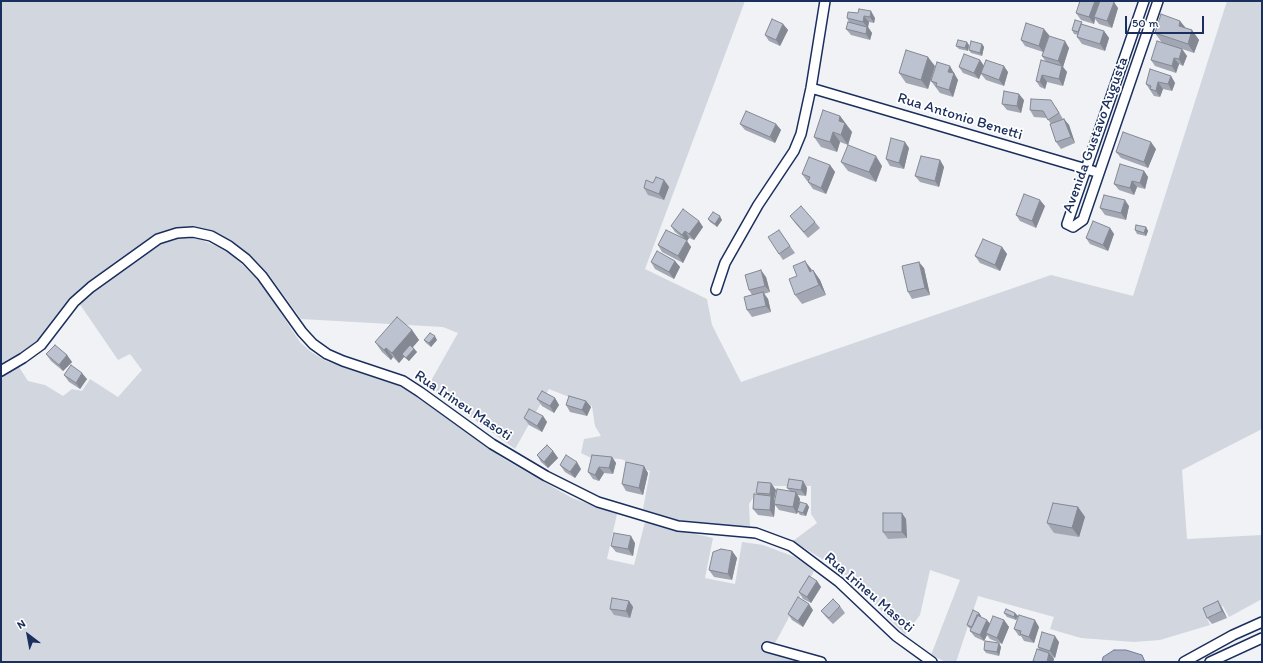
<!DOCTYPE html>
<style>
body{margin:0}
#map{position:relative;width:1263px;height:663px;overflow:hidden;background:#f1f2f5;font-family:Itim,sans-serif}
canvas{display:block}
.frame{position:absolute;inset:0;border:2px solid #1b2f5e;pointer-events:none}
.north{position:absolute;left:8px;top:615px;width:40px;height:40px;-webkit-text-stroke:3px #fff;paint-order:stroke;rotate:328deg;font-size:11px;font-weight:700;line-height:16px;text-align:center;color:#1b2f5e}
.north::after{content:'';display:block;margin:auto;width:14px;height:18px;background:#1b2f5e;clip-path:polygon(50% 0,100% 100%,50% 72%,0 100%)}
.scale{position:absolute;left:1125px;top:16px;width:79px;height:18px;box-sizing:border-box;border:2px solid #1b2f5e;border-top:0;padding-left:5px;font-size:12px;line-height:14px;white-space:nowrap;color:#1b2f5e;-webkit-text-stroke:3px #fff;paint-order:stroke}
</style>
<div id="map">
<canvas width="1263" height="663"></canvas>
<div class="frame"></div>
<div class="north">N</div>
<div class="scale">50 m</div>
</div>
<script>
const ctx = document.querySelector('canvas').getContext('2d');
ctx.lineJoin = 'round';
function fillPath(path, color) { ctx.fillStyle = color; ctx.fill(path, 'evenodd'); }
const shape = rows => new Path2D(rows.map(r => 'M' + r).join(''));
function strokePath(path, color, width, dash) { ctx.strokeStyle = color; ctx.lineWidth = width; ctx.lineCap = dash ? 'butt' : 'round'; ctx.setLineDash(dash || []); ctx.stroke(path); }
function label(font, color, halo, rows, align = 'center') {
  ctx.font = font + ' Itim,sans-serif'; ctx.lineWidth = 3.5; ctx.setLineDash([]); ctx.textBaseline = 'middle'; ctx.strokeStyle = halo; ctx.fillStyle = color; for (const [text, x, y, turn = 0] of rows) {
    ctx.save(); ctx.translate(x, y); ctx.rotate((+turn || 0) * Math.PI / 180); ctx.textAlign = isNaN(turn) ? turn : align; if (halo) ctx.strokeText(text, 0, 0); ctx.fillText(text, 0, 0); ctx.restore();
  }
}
const green = shape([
 [1,1,745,1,645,269,707,299,712,325,741,382,1051,275,1133,296,1227,1,1262,1,1262,429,1182,470,1187,539,1262,535,1262,599,1229,617,1223,606,1205,614,1210,625,1160,640,1134,642,1081,638,1050,629,1054,617,978,596,956,662,946,662,931,655,960,580,930,570,920,615,905,635,867,596,832,565,793,541,817,523,811,514,811,486,757,486,755,495,749,504,750,527,678,520,643,509,650,471,621,459,591,458,581,453,584,439,601,436,595,426,592,406,549,389,515,449,428,386,458,333,443,327,301,319,269,275,246,253,231,241,214,232,198,228,183,227,166,232,150,240,50,327,38,342,1,367],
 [178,236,194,237,228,251,261,283,300,342,311,352,326,361,399,386,425,401,504,459,572,498,617,514,607,559,634,565,645,522,713,538,705,578,735,584,742,542,763,545,795,557,814,571,774,645,766,642,764,651,807,662,1,662,1,376,19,367,28,381,45,385,63,396,72,389,82,391,90,379,118,397,142,370,130,354,118,360,79,303,160,243]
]);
const water = shape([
 [1114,650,1126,650,1142,655,1145,662,1102,662,1103,657,1114,650]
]);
const street = shape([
 [1144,1,1067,224,1073,227,1083,220,1158,1],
 [811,88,1093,171],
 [716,290,725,263,758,205,794,151,801,134,811,88,825,1],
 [1,371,23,358,41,345,74,302,91,287,158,239,177,233,193,232,211,236,229,246,246,259,262,276,302,332,313,344,327,354,343,361,403,381,420,392,492,444,546,476,598,502,678,526,756,533,791,546,839,582,896,636,932,662],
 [767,647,821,662],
 [1184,662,1233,635,1262,622],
 [1210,662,1262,638]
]);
const wall = shape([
 [1099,2,1118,8,1112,28,1099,24,1095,19,1094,24,1081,20,1076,13],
 [858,13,875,18,874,23,869,22,868,27,872,33,870,40,851,35,846,29,849,22,847,18],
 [1180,21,1186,28,1192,30,1199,40,1194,53,1182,49,1187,56,1183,66,1179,64,1176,73,1155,66,1151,60,1162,43,1155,33],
 [783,24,788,30,780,46,769,41,765,35],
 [1084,25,1104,31,1109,38,1105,51,1082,44,1077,37,1078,35,1074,34,1072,30],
 [1049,35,1049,36,1069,48,1063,67,1067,72,1063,86,1047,82,1045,89,1040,87,1036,81,1046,62,1042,56,1043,52,1025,46,1021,40],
 [982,44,984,47,982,56,971,53,969,50],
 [969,45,968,51,959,49,956,46],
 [980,60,984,66,1008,72,1004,86,986,80,981,74,979,79,963,73,959,67],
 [935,66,928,89,906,83,899,73],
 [955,73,954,74,958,80,953,97,940,93,931,81],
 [1171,76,1175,83,1172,91,1163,89,1160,97,1154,96,1146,84],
 [1024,100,1021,113,1007,110,1002,104],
 [1056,107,1063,119,1064,119,1069,125,1075,143,1061,149,1056,142,1051,124,1047,118,1034,117,1030,110],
 [840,116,852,132,848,145,840,142,837,152,821,147,814,137],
 [740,124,776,124,781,130,775,143,745,130],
 [909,148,904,169,890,166,886,159],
 [1156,149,1148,168,1121,158,1116,152],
 [940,160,944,167,939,187,920,182,915,176],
 [841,162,882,166,876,182,848,171],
 [830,165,835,172,826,194,813,189,808,182,809,181,807,181,802,174],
 [1144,171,1148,177,1145,189,1137,187,1134,195,1119,190,1114,184],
 [664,180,669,187,664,200,648,195,644,188,653,183],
 [1045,206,1036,228,1020,221,1016,215],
 [1129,206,1126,220,1105,215,1100,208],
 [790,216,815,222,820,228,808,238,795,223],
 [708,219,722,220,717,227,710,222],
 [699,221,703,227,694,240,689,238,687,241,691,247,683,263,662,252,658,245,684,239,675,232,671,226],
 [1146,227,1148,231,1146,236,1137,234,1135,230],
 [1110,228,1114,234,1108,251,1090,244,1086,238],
 [779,230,795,253,783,260,779,254],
 [1002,247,1007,254,1000,271,980,263,975,256],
 [675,261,680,267,674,279,655,269,651,262],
 [924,268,930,295,912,299,908,292],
 [813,270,820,280,826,295,802,304,795,295],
 [766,277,770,292,764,294,768,299,771,312,752,317,747,310,752,295,749,290],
 [412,330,419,340,413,347,417,352,409,361,404,357,399,363,393,357,391,360,382,352,375,342],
 [424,340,437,340,431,347,426,343],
 [46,354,67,355,72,362,63,371,51,361],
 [64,375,87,379,80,389,69,382],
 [555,398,559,405,554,413,542,406,537,399],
 [586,401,591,407,587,416,570,412,566,405],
 [543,416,547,422,542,432,529,425,524,418],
 [553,451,558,458,548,468,541,462,537,455],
 [612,457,616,463,613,474,604,473,599,481,593,479,588,472],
 [560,465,581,469,575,478,565,472],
 [648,473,643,495,626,491,622,484],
 [803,481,807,488,806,496,797,495,800,499,798,508,807,504,809,507,806,516,800,515,798,512,797,514,779,510,775,505,774,517,758,515,753,509,758,494,756,493,776,490,774,500,775,501,790,491,787,488],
 [1078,507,1085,517,1079,537,1054,533,1047,523],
 [906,519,907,538,888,539,883,532],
 [635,543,633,556,616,552,611,546],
 [732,551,737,558,732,580,714,577,709,570],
 [817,581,821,587,811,603,803,599,799,592],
 [629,601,633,607,630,618,614,615,610,609],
 [1218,601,1222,608,1227,618,1212,624,1207,618],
 [840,606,845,613,833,624,826,617,821,611],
 [813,610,803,627,792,620,788,614],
 [979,613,981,616,981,617,990,624,1004,620,1009,627,1002,644,990,639,987,635,984,641,975,637,970,631,971,629,969,628,967,625],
 [1004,613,1015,613,1018,616,1016,620,1007,617],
 [1039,627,1034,643,1024,641,1021,636,1019,636,1014,629],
 [1059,642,1055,658,1053,657,1054,659,1053,662,1034,662,1033,661,1039,650,1038,647],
 [999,643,1001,647,999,656,986,653,984,650]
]);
const shadedWall = shape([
 [1095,1,1098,1,1100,4,1094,17,1095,19,1094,24,1089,17],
 [1114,2,1118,8,1112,28,1107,21],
 [871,11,875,18,874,23,870,17],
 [864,16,869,22,868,27,872,33,870,40,866,34,867,27,863,22],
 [1180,21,1187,30,1179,26],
 [783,24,788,30,780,46,776,40],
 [1044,29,1049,35,1043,52,1039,46],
 [1192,30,1199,40,1194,53,1188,44],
 [1104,31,1109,38,1105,51,1100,44],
 [1065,41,1069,48,1063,67,1067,72,1063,86,1059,79,1062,66,1058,61],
 [967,42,969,45,968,51,965,48],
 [982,44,984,47,982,56,980,53],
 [1182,49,1187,56,1183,66,1179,59],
 [928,57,935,66,928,89,921,80],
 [1174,58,1179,64,1176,73,1172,66],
 [980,60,984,66,979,79,974,73],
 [950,66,958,80,953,97,949,90,948,72],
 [1004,66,1008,72,1004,86,999,80],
 [1042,75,1047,82,1045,89,1040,82],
 [1171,76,1175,83,1172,91,1168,84],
 [1158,82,1163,89,1160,97,1156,91],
 [1019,94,1024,100,1021,113,1017,106],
 [840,116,852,132,848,145,841,135,839,121],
 [1064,119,1069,125,1075,143,1071,137],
 [776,124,781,130,775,143,770,137],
 [833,132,840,142,837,152,830,142],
 [905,142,909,148,904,169,899,163],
 [1151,142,1156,149,1148,168,1144,162],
 [876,156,882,166,876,182,869,172],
 [940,160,944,167,939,187,935,181],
 [830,165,835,172,826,194,821,188],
 [1144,171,1148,177,1145,189,1140,183],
 [664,180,669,187,664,200,659,194],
 [1132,181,1137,187,1134,195,1130,188],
 [1040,200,1045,206,1036,228,1032,221],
 [1125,200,1129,206,1126,220,1121,213],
 [720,216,722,220,717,227,715,224],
 [699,221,703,227,694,240,689,234],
 [1146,227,1148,231,1146,236,1144,233],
 [1110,228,1114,234,1108,251,1103,245],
 [685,231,689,238,687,241,691,247,683,263,678,256,687,241,682,235],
 [1002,247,1007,254,1000,271,995,265],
 [675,261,680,267,674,279,669,272],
 [805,261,812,270,810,272],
 [919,262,924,268,930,295,925,288],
 [761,270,766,277,770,292,765,286],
 [813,270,820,280,826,295,819,285],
 [763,292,768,299,771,312,766,306],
 [412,330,419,340,405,356,402,354,404,357,399,363,392,353],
 [435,336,437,340,431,347,429,343],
 [386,348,393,357,391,360,384,350],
 [414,349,417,352,409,361,406,358],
 [67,355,72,362,63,371,59,365],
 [82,373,87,379,80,389,76,383],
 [555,398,559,405,554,413,550,406],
 [586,401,591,407,587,416,582,410],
 [543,416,547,422,542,432,537,426],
 [553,451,558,458,548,468,544,462],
 [612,457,616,463,613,474,609,468],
 [577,462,581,469,575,478,570,472],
 [644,466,648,473,643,495,639,488],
 [599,467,604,473,599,481,595,475],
 [803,481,807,488,806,496,801,490],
 [771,483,776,490,774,500,776,502,774,504,775,505,774,517,770,510,771,496,770,494],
 [796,492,800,499,797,514,793,507],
 [807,504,809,507,806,516,803,513],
 [1078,507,1085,517,1079,537,1072,528],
 [902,513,906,519,907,538,902,532],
 [631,536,635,543,633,556,628,549],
 [732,551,737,558,732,580,728,574],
 [817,581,821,587,811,603,807,597],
 [629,601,633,607,630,618,626,611],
 [1218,601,1222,608,1227,618,1222,611],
 [809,604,813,610,803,627,798,621],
 [979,613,981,616,975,631,973,628],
 [1015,613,1018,616,1016,620,1014,617],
 [987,620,992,626,986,633,987,635,984,641,980,635],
 [1004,620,1009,627,1002,644,997,638],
 [1035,620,1039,627,1034,643,1029,637],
 [1055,636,1059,642,1055,658,1050,651],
 [999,643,1001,647,999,656,997,652],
 [1049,653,1054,659,1053,662,1047,662]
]);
const building = shape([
 [1080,1,1095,1,1089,17,1076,13,1080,1],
 [1100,1,1112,1,1114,2,1107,21,1094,17,1100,1],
 [859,9,871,11,870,17,864,16,863,22,847,18,848,12,858,13,859,9],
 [1161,14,1180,21,1179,26,1192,30,1188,44,1155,33,1161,14],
 [772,19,783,24,776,40,765,35,772,19],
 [1075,20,1082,22,1078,32,1072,30,1075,20],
 [848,22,867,27,866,34,846,29,848,22],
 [1026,23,1044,29,1039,46,1021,40,1026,23],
 [1081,24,1104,31,1100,44,1077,37,1081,24],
 [1049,36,1065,41,1058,61,1042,56,1049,36],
 [958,40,967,42,965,48,956,46,958,40],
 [971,41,982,44,980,53,969,50,971,41],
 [1157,41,1182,49,1179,59,1174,58,1172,66,1151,60,1157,41],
 [906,50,928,57,921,80,899,73,906,50],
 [964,54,980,60,974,73,959,67,964,54],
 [986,60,1004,66,999,80,981,73,986,60],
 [1041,60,1062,66,1059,79,1042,75,1040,82,1036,81,1041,60],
 [937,62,950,66,948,72,954,73,949,90,936,86,937,83,931,81,937,62],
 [1150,69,1171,76,1168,84,1158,82,1156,91,1150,89,1151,86,1146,84,1150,69],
 [1004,91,1019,94,1017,106,1002,104,1004,91],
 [1031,99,1051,100,1059,113,1048,120,1043,111,1030,110,1031,99],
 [823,110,840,116,839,121,845,123,841,135,833,132,830,142,814,137,823,110],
 [746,111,776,124,770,137,740,124,746,111],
 [1064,119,1071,137,1056,142,1050,124,1064,119],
 [1123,132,1151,142,1144,162,1116,152,1123,132],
 [891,138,905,142,899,163,886,159,891,138],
 [848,145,876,156,869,172,841,162,848,145],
 [921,156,940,160,935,181,915,176,921,156],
 [809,157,830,165,821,188,808,182,810,177,802,174,809,157],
 [1120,164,1144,171,1140,183,1132,181,1130,188,1114,184,1120,164],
 [656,177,664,180,659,194,644,188,646,180,653,183,656,177],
 [1024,194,1040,200,1032,221,1016,215,1024,194],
 [1104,195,1125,200,1121,213,1100,208,1104,195],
 [801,206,815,222,804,232,790,216,801,206],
 [683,209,699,221,689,234,685,231,682,235,671,226,683,209],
 [713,212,720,216,715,224,708,219,713,212],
 [1093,221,1110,228,1103,245,1086,238,1093,221],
 [1136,225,1146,227,1144,233,1135,230,1136,225],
 [666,230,687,240,678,256,658,245,666,230],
 [779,230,790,246,779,254,768,237,779,230],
 [983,239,1002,247,995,265,975,256,983,239],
 [657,251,675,261,669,272,651,262,657,251],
 [805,261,810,272,813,270,819,285,795,295,789,279,797,276,793,266,805,261],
 [919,262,925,288,908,292,902,266,919,262],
 [761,270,765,286,749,290,745,275,761,270],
 [763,292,766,306,747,310,744,297,763,292],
 [397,317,412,330,392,353,386,348,384,350,375,342,397,317],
 [430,333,435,336,429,343,424,340,430,333],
 [55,345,67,355,59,365,46,354,55,345],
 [410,345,414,349,406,358,402,354,410,345],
 [71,365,82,373,76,383,64,375,71,365],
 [542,391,555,398,550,406,537,399,542,391],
 [569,396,586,401,582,410,566,405,569,396],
 [529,409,543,416,537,426,524,418,529,409],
 [547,445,553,451,544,462,537,455,547,445],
 [566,455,577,462,570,472,560,465,566,455],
 [592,455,612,457,609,468,599,467,595,475,588,472,592,455],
 [626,462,644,466,639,488,622,484,626,462],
 [789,479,803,481,801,490,787,488,789,479],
 [758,482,771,483,770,494,756,493,758,482],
 [777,489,796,492,793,507,774,504,777,489],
 [754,494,771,496,770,510,753,509,754,494],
 [800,502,807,504,803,513,797,511,800,502],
 [1053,503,1078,507,1072,528,1047,523,1053,503],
 [883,513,902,513,902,532,883,532,883,513],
 [614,533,631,536,628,549,611,546,614,533],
 [721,549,732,551,728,574,709,570,713,552,721,549],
 [809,576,817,581,807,597,799,592,809,576],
 [798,597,809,604,798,621,788,614,798,597],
 [612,598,629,601,626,611,610,609,612,598],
 [833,599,840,606,829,618,821,611,833,599],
 [1218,601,1222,611,1207,618,1203,608,1218,601],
 [1006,609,1015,613,1014,617,1004,613,1006,609],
 [973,610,979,613,972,627,967,625,973,610],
 [977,615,987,620,980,635,970,631,977,615],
 [1019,615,1035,620,1029,637,1020,634,1021,631,1014,629,1019,615],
 [993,616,1004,620,997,638,986,633,993,616],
 [1042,632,1055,636,1050,651,1038,647,1042,632],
 [985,641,999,643,997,652,984,650,985,641],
 [1037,649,1049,653,1047,662,1038,662,1033,661,1037,649]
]);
const streetNames = [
 ["Rua Antonio Benetti",960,117,17],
 ["Avenida Gustavo Augusta",1096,135,-70],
 ["Rua Irineu Masoti",463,406,34],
 ["Rua Irineu Masoti",869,593,41]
];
fillPath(green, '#d2d6df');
fillPath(water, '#a8b0c2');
strokePath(water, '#707c9a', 1);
strokePath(street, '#1b2f5e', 12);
strokePath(street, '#fff', 9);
fillPath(wall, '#a2a7b3');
fillPath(shadedWall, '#848892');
fillPath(building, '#bcc2d0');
strokePath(building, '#848892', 1);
label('15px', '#1b2f5e', '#fff', streetNames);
</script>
